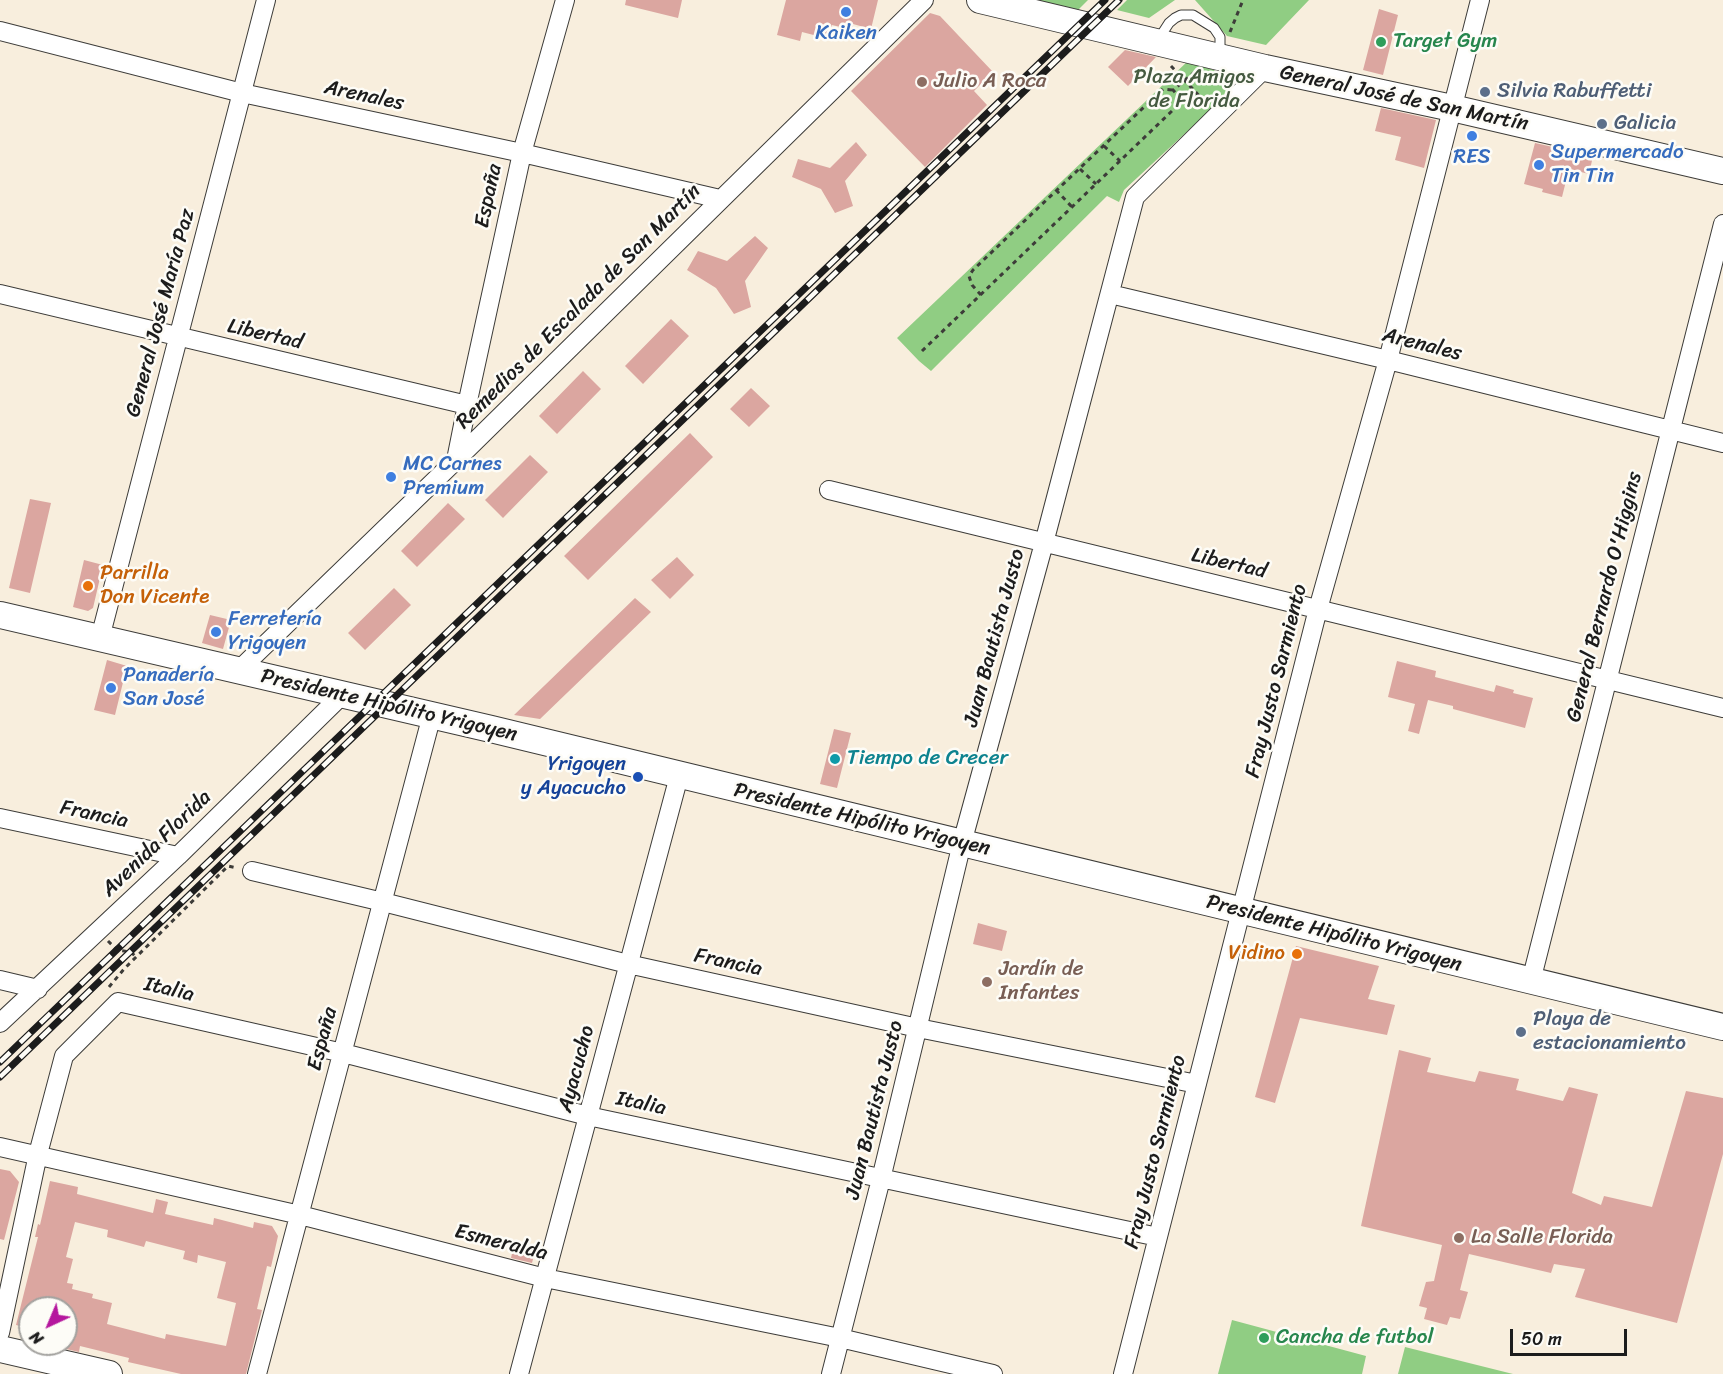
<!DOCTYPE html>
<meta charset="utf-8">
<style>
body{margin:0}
#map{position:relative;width:1723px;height:1374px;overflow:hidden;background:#f8eedd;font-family:Sriracha,sans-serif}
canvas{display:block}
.north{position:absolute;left:18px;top:1296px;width:60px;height:60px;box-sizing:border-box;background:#fdfcf7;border:2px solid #a3a29f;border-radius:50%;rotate:224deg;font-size:16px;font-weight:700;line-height:24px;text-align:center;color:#1c1c1c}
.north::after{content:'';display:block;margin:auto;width:21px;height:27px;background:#b5179e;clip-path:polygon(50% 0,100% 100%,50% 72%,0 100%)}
.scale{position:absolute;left:1510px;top:1329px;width:117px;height:27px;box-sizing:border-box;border:3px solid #1c1c1c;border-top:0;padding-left:8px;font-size:18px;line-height:21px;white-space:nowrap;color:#1c1c1c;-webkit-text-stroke:4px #fdfcf7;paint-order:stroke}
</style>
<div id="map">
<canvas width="1723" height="1374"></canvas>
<div class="north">N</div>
<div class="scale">50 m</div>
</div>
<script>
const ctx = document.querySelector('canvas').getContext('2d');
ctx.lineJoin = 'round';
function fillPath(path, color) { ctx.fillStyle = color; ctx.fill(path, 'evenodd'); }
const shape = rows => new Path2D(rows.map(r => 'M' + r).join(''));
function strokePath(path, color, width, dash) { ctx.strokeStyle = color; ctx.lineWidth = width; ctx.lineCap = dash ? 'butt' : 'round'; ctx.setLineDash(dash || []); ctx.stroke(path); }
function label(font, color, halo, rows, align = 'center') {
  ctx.font = font + ' Sriracha,sans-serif'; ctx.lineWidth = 5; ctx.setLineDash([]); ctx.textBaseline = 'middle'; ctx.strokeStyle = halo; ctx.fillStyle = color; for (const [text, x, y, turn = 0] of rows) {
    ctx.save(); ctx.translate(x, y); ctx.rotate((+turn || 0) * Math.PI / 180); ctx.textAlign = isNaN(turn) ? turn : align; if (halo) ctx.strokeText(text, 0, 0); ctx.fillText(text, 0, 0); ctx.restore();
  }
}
const green = shape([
 [998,0,1088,0,1067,21],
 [1127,0,1175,0,1149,18,1117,10],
 [1195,0,1309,0,1266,45,1227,36],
 [1189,60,1233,78,1235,83,1234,88,1124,190,1119,202,1107,196,931,371,919,361,897,338],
 [1232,1320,1366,1356,1362,1374,1218,1374],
 [1405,1347,1513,1374,1398,1374]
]);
const building = shape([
 [626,0,682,0,678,18,625,5],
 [786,0,878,0,871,29,853,24,853,30,832,25,829,39,802,32,800,41,777,35],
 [1379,9,1398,15,1383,75,1363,70],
 [930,13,940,16,993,72,974,91,987,105,925,167,851,91],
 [1125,50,1156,57,1128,86,1108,67],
 [1381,108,1436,120,1424,168,1395,160,1401,137,1375,131],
 [856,142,867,155,845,181,853,206,835,213,821,189,792,177,798,159,830,168],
 [1535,143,1593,156,1589,174,1569,169,1562,197,1542,192,1543,189,1524,184],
 [755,236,768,248,745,281,751,307,734,314,716,288,687,270,698,251,727,261],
 [671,319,689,336,643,384,625,366],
 [583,371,601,389,557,434,539,416],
 [751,388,770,406,749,427,730,409],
 [690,433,713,457,588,580,564,556],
 [530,455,548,472,503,518,485,500],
 [30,499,51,503,30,593,9,588],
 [448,503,465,519,417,567,401,551],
 [677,557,694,575,670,599,651,580],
 [84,560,103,565,93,608,88,611,73,607],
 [394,588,411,605,365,650,348,633],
 [635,598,651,612,540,719,514,715],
 [210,615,231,620,223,649,202,643],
 [107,660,127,666,115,715,94,710],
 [1397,661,1436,671,1435,677,1494,692,1496,685,1514,690,1513,693,1533,698,1525,728,1453,709,1453,706,1428,700,1419,734,1408,731,1415,704,1388,697],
 [834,729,851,733,837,788,820,784],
 [978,923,1007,931,1002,951,973,944],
 [1296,946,1379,966,1368,999,1395,1005,1387,1035,1300,1018,1275,1103,1255,1097],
 [1399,1050,1431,1058,1427,1072,1475,1082,1479,1071,1519,1079,1516,1090,1563,1101,1569,1087,1598,1094,1572,1193,1601,1205,1604,1196,1652,1207,1686,1091,1723,1098,1723,1154,1677,1323,1575,1297,1585,1269,1554,1264,1551,1273,1469,1254,1460,1290,1468,1292,1460,1319,1450,1317,1447,1325,1424,1319,1427,1308,1419,1306,1426,1282,1434,1281,1442,1245,1361,1226],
 [0,1169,10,1171,19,1182,4,1240,0,1239],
 [50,1181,78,1187,77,1194,153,1213,156,1199,168,1202,165,1214,213,1225,214,1218,253,1228,254,1222,272,1226,278,1236,271,1267,267,1266,257,1309,262,1310,246,1374,181,1374,128,1362,129,1358,80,1346,79,1352,66,1349,66,1308,30,1308,30,1328,16,1325,38,1237,35,1237,38,1224,40,1225],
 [75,1222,108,1230,107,1237,144,1247,146,1241,185,1251,183,1259,197,1263,198,1255,226,1262,217,1298,236,1303,226,1346,166,1334,165,1339,107,1324,112,1303,92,1298,93,1294,72,1289,73,1284,67,1283,73,1259,66,1257],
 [514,1244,535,1251,532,1263,511,1258]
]);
const path = shape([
 [1110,11,1122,0],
 [1230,32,1243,0],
 [1171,66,1206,103],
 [1104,146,1120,161],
 [1080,169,1096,184],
 [1056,190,1072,207],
 [981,295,972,285,969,276,973,270,1163,89,1173,90],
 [922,351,1174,109,1178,104,1179,97,1173,90,1196,71],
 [108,941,117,950,131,952,136,957],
 [109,987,124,969,228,866,237,868]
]);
const lane = shape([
 [1158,40,1169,23,1175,18,1181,15,1193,15,1214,28,1220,37,1220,55]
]);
const street = shape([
 [0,31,242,93,522,153,720,199],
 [0,294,467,405,456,460],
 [1110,294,1388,360,1723,443],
 [467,405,522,153,565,0],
 [829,490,1723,708],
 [100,638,266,0],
 [238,671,456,460,924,0],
 [0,818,178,856],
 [252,871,383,902,628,964,918,1028,1197,1084],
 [0,980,38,989],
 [1531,981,1723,224],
 [0,1023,178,856,342,695],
 [0,1147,300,1215,545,1278,840,1338,993,1374],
 [0,1333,38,1154,64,1056,118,1002,343,1053,588,1116,1158,1237],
 [257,1374,432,715],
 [519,1374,679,776],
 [831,1374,881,1179,962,843,1044,543,1135,197,1265,68],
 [1123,1374,1318,609,1388,360,1480,0]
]);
const secondary = shape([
 [980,0,1265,68,1452,108,1723,171],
 [0,615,491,729,1723,1027],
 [0,1349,109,1374]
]);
const rail = shape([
 [0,1062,1105,0],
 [0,1077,1119,0]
]);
const markers = [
 [846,12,6,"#3f7fe0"],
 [1381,42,6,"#2e9e5b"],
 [922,82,6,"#8d6e63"],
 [1485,92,6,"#5c6f8a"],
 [1602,124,6,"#5c6f8a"],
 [1472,136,6,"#3f7fe0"],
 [1539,165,6,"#3f7fe0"],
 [391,477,6,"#3f7fe0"],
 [88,586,6,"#e8710a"],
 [216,632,6,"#3f7fe0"],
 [111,688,6,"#3f7fe0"],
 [835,759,6,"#0f9aa8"],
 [638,777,6,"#1a4fb4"],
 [1297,954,6,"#e8710a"],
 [987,982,6,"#8d6e63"],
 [1521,1032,6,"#5c6f8a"],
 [1459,1238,6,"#8d6e63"],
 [1264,1338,6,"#2e9e5b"]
];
const shopNames = [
 ["Kaiken",846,34,"center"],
 ["Supermercado",1551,153],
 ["Tin Tin",1551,177],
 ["RES",1472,158,"center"],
 ["MC Carnes",403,465],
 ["Premium",403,489],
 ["Ferretería",228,620],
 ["Yrigoyen",228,644],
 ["Panadería",123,676],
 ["San José",123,700]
];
const leisureNames = [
 ["Target Gym",1393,42],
 ["Cancha de futbol",1276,1338]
];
const parkNames = [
 ["Plaza Amigos",1194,78],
 ["de Florida",1194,102]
];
const educationNames = [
 ["Julio A Roca",934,82],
 ["Jardín de",999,970],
 ["Infantes",999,994],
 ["La Salle Florida",1471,1238]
];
const serviceNames = [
 ["Silvia Rabuffetti",1497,92],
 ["Galicia",1614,124],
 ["Playa de",1533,1020],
 ["estacionamiento",1533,1044]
];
const streetNames = [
 ["Arenales",364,96,12],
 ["General José de San Martín",1404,99,12],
 ["España",489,196,-78],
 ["Remedios de Escalada de San Martín",579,307,-45],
 ["General José María Paz",161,313,-75],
 ["Libertad",265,335,13],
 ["Arenales",1422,345,14],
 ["Libertad",1229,564,13],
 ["General Bernardo O'Higgins",1605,597,-76],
 ["Juan Bautista Justo",995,638,-75],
 ["Fray Justo Sarmiento",1277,681,-76],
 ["Presidente Hipólito Yrigoyen",389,706,13],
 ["Francia",94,815,12],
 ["Presidente Hipólito Yrigoyen",862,820,13],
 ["Avenida Florida",157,844,-44],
 ["Presidente Hipólito Yrigoyen",1334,934,14],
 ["Francia",728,963,12],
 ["Italia",169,990,13],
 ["España",323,1039,-75],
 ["Ayacucho",577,1069,-75],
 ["Italia",641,1104,12],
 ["Juan Bautista Justo",875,1110,-76],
 ["Fray Justo Sarmiento",1156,1152,-76],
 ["Esmeralda",501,1243,14]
];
const foodNames = [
 ["Parrilla",100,574],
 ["Don Vicente",100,598],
 ["Vidino",1285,954,"right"]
];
const cultureNames = [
 ["Tiempo de Crecer",847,759]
];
const transitNames = [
 ["Yrigoyen",626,765],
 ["y Ayacucho",626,789]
];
fillPath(green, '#90cd83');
fillPath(building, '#dba6a0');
strokePath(lane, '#3d3c39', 11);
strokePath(street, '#3d3c39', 20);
strokePath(secondary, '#3d3c39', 28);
strokePath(path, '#3d3c39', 3, [4.5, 4.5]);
strokePath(lane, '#fff', 9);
strokePath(street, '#fff', 18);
strokePath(secondary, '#fff', 26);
strokePath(rail, '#1c1c1c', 7);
strokePath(rail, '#fdfcf7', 4.5, [14]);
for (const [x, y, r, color] of markers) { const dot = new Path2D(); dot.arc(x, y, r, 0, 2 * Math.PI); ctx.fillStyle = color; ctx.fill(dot); strokePath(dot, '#fdfcf7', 2); }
label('21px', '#366cbe', '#fdfcf7', shopNames, 'left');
label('21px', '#27864d', '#fdfcf7', leisureNames, 'left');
label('21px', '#455a40', '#fdfcf7', parkNames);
label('21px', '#785e54', '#fdfcf7', educationNames, 'left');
label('21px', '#4e5e75', '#fdfcf7', serviceNames, 'left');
label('21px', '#1c1c1c', '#fdfcf7', streetNames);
label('21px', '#c56008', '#fdfcf7', foodNames, 'left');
label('21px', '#0d838f', '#fdfcf7', cultureNames, 'left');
label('21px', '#164399', '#fdfcf7', transitNames, 'right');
</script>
